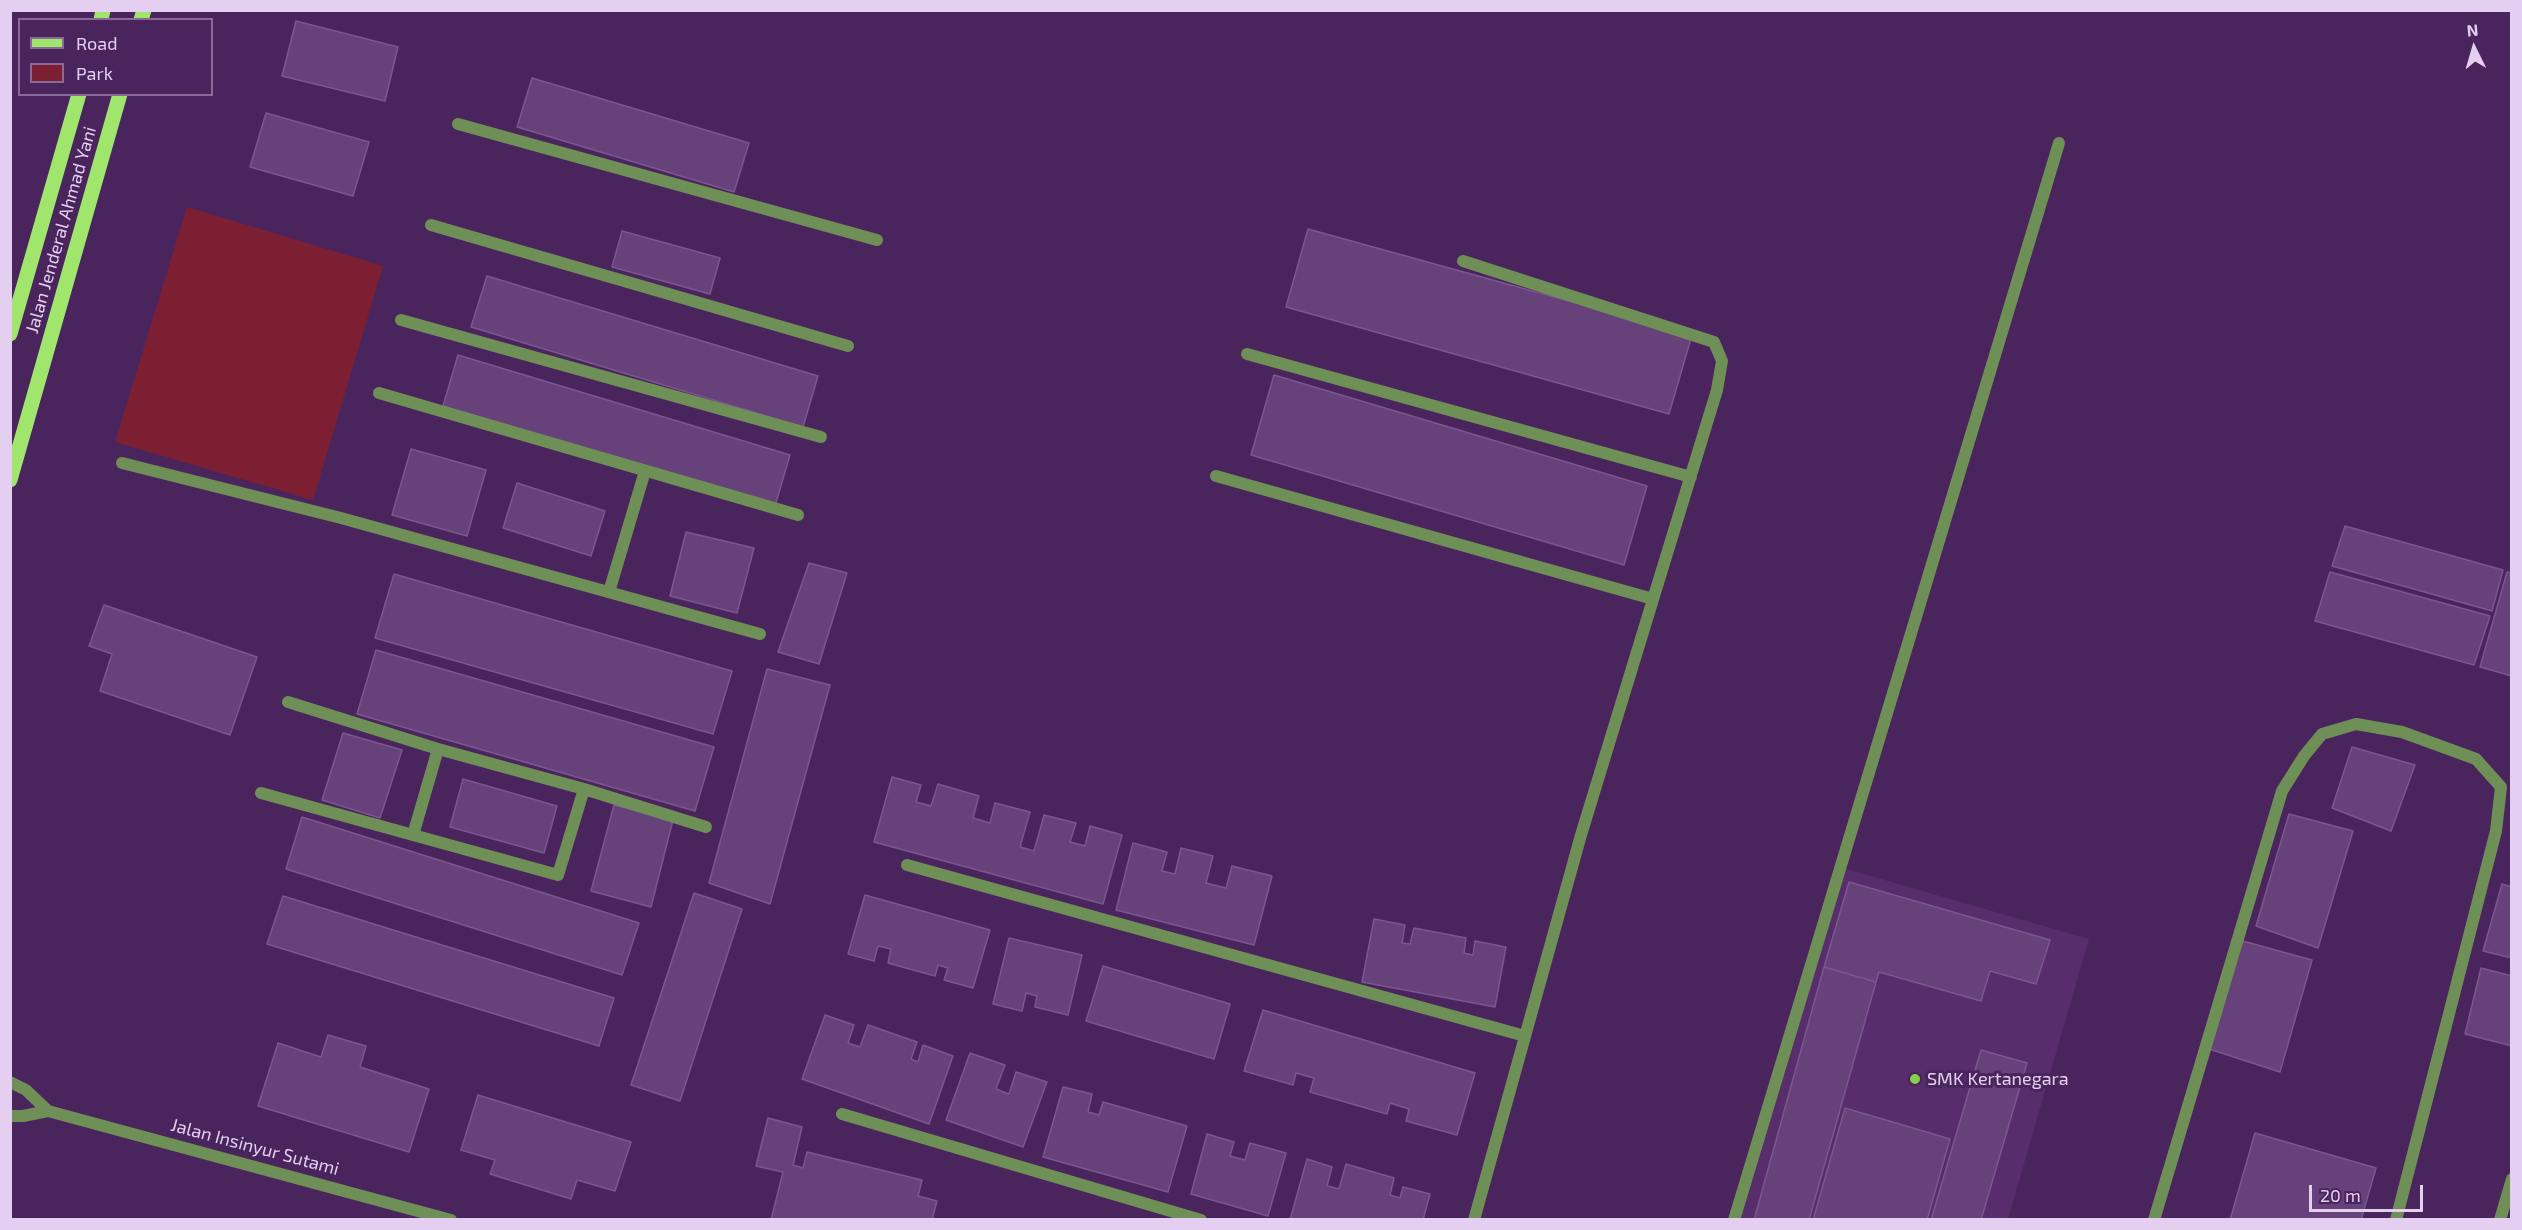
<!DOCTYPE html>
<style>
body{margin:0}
#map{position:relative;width:2522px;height:1230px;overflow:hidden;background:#4a255d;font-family:"Exo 2",sans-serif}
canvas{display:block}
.frame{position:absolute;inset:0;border:12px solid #e4cff0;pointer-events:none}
.legend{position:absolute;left:18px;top:18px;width:195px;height:78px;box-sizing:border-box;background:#4a255d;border:2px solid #886998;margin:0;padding:8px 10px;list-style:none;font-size:18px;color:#e4cff0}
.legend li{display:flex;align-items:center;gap:12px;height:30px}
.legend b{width:30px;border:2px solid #886998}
.north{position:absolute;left:2444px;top:18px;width:60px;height:60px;-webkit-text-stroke:4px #4a255d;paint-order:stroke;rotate:355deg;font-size:16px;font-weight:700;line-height:24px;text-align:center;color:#e4cff0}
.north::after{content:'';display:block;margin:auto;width:21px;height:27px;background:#e4cff0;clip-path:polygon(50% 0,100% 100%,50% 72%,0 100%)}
.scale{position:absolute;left:2309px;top:1185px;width:114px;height:27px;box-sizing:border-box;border:3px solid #e4cff0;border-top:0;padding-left:8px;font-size:18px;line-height:21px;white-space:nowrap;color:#e4cff0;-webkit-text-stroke:4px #4a255d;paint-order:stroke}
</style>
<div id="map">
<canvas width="2522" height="1230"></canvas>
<div class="frame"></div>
<ul class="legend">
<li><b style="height:8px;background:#a1e66c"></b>Road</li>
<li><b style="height:16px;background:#7d1f33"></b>Park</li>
</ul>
<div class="north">N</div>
<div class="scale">20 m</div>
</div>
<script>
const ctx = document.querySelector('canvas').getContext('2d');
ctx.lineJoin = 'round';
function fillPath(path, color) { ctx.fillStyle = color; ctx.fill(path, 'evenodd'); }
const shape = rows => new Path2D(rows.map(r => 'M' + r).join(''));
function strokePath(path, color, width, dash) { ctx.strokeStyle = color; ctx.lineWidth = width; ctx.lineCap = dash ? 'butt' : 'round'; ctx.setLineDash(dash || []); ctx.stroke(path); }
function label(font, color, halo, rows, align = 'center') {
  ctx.font = font + ' "Exo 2",sans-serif'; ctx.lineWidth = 6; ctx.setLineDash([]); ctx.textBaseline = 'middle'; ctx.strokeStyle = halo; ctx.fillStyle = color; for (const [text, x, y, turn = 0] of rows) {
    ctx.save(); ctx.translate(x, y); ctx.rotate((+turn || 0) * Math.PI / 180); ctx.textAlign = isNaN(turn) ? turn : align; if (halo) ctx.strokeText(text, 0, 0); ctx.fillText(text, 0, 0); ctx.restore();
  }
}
const built = shape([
 [1843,868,2089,939,2008,1219,1740,1220]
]);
const green = shape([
 [187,207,383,266,313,500,115,442]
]);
const building = shape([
 [296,21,398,47,385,101,282,76,296,21],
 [532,78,749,143,734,192,517,127,532,78],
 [266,113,369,142,353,196,250,167,266,113],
 [1308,229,1692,335,1669,414,1286,307,1308,229],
 [622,231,720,258,710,294,612,267,622,231],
 [487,276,818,376,803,427,471,327,487,276],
 [458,355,790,455,775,506,443,406,458,355],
 [1274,375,1647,486,1624,565,1251,455,1274,375],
 [411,449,486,470,467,536,392,515,411,449],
 [517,483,605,511,591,556,503,528,517,483],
 [2345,526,2503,570,2492,611,2332,566,2345,526],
 [686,532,754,548,737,613,670,596,686,532],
 [809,563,847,573,819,664,778,652,809,563],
 [2330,572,2490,616,2474,665,2315,621,2330,572],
 [2507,572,2512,573,2512,676,2480,667,2507,572],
 [394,574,732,671,713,734,375,638,394,574],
 [104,605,257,657,230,735,100,691,112,654,89,646,104,605],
 [376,650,714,747,695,811,357,714,376,650],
 [767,669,830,685,770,904,709,883,767,669],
 [343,733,402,750,380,818,322,800,343,733],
 [2352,747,2415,765,2391,831,2332,808,2352,747],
 [892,777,921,785,916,802,931,806,938,784,979,796,973,818,990,823,995,803,1030,812,1020,847,1034,851,1044,815,1076,823,1070,842,1085,846,1090,826,1122,835,1103,904,874,842,892,777],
 [463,779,557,806,544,853,450,827,463,779],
 [614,805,673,820,651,907,591,891,614,805],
 [2289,814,2353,831,2318,948,2256,926,2289,814],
 [302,817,639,923,622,975,286,869,302,817],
 [1133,843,1167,852,1162,871,1175,874,1181,848,1213,856,1206,883,1226,888,1232,866,1272,876,1254,945,1116,910,1133,843],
 [1849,882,2050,940,2036,984,1990,971,1981,1001,1879,972,1876,982,1824,967,1849,882],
 [2502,884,2512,887,2512,958,2483,951,2502,884],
 [694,893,742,909,680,1101,631,1085,694,893],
 [865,895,990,930,973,988,944,980,948,968,938,965,935,976,888,963,891,949,878,946,874,961,848,954,865,895],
 [283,896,614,998,599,1046,267,944,283,896],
 [1374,919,1405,925,1402,943,1410,944,1414,928,1466,938,1464,953,1473,955,1475,941,1506,947,1495,1007,1362,982,1374,919],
 [1009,938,1082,955,1068,1015,1035,1007,1037,996,1026,993,1022,1011,993,1004,1009,938],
 [2239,940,2312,960,2280,1072,2206,1048,2239,940],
 [1103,966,1230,1004,1214,1059,1086,1021,1103,966],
 [1824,967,1876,982,1809,1220,1754,1220,1824,967],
 [2481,968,2512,976,2512,1046,2465,1034,2481,968],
 [1263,1010,1475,1073,1457,1135,1406,1121,1409,1109,1390,1103,1387,1114,1310,1092,1314,1078,1296,1073,1293,1085,1244,1071,1263,1010],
 [825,1015,854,1025,848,1043,860,1047,868,1025,917,1042,911,1059,918,1062,923,1045,953,1056,929,1124,802,1079,825,1015],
 [328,1035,366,1046,360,1067,429,1089,409,1152,258,1106,278,1043,321,1057,328,1035],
 [1981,1050,2027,1063,1981,1220,1931,1220,1981,1050],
 [970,1053,1005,1065,996,1089,1009,1094,1016,1072,1047,1082,1023,1147,946,1120,970,1053],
 [1063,1087,1092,1094,1088,1112,1099,1115,1103,1102,1187,1126,1168,1192,1043,1157,1063,1087],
 [478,1095,631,1142,615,1191,577,1180,571,1199,490,1174,495,1160,461,1150,478,1095],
 [1845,1108,1950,1139,1927,1220,1813,1220,1845,1108],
 [768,1118,802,1127,793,1165,803,1168,807,1152,922,1180,918,1196,937,1201,932,1220,771,1220,783,1172,756,1166,768,1118],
 [2255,1133,2376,1168,2361,1220,2230,1220,2255,1133],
 [1207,1134,1234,1142,1230,1156,1245,1160,1250,1143,1286,1153,1268,1216,1191,1194,1207,1134],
 [1307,1159,1332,1167,1327,1186,1339,1189,1346,1164,1394,1178,1390,1195,1400,1198,1403,1187,1430,1194,1423,1220,1290,1220,1307,1159]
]);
const service = shape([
 [458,124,877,240],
 [431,225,848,346],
 [1463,261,1714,342,1722,361,1717,390,1581,835,1474,1220],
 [401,320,821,437],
 [1247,354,1691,477],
 [379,393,798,515],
 [122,463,341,518,760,634],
 [1216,476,1653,599],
 [609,592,645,471],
 [288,702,438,749,584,789,706,827],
 [261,793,558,875,584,789],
 [413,835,438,749],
 [907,865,1525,1036],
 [842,1114,1201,1220],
 [1734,1220,2059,143],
 [2154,1220,2282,791,2304,756,2322,734,2356,724,2402,732,2476,759,2501,787,2496,831,2396,1220]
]);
const minor = shape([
 [2500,1220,2512,1179]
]);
const tertiary = shape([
 [10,1082,26,1090,48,1111],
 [10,1116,23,1116,48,1111,451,1220]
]);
const primary = shape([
 [101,20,103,10],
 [141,20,144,10],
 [10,334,79,94],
 [10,480,120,94]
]);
const markers = [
 [1915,1079,6,"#87cf4a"]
];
const streetNames = [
 ["Jalan Jenderal Ahmad Yani",61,230,-74],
 ["Jalan Insinyur Sutami",255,1147,15]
];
const poiNames = [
 ["SMK Kertanegara",1927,1079]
];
fillPath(built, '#572d6b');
fillPath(green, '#7d1f33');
fillPath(building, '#67417a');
strokePath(building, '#7c5691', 1.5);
strokePath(service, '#6e9057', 12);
strokePath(minor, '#6e9057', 12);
strokePath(tertiary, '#6e9057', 12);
strokePath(primary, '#a1e66c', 15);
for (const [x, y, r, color] of markers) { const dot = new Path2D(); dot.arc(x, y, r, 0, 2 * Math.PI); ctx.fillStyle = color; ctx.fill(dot); strokePath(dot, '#4a255d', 2); }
label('18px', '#e4cff0', '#4a255d', streetNames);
label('18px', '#e4cff0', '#4a255d', poiNames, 'left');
</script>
